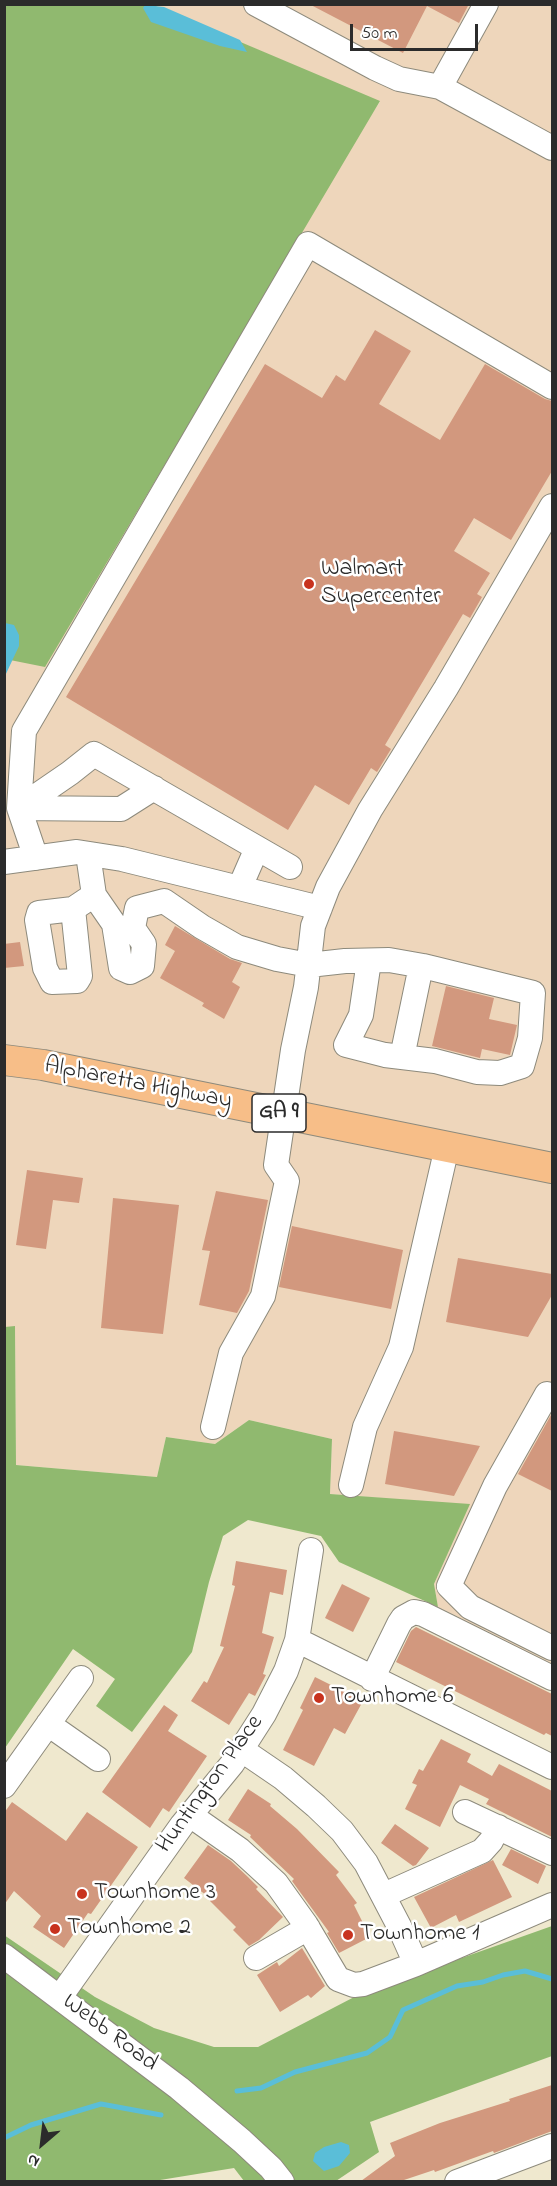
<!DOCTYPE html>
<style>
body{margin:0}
#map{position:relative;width:557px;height:2186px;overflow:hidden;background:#efe8ce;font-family:"Indie Flower",sans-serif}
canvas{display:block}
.frame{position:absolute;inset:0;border:6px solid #2b2b2b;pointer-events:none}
.north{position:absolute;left:12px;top:2114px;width:60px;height:60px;-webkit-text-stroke:4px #fff;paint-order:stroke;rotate:208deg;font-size:16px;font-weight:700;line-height:24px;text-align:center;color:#2b2b2b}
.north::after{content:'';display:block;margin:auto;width:21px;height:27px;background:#2b2b2b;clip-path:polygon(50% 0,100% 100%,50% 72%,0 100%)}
.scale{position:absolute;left:350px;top:24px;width:128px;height:27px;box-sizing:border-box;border:3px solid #2b2b2b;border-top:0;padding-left:8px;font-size:18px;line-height:21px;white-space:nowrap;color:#2b2b2b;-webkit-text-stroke:4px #fff;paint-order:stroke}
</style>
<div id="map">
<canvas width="557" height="2186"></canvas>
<div class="frame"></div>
<div class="north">N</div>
<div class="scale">50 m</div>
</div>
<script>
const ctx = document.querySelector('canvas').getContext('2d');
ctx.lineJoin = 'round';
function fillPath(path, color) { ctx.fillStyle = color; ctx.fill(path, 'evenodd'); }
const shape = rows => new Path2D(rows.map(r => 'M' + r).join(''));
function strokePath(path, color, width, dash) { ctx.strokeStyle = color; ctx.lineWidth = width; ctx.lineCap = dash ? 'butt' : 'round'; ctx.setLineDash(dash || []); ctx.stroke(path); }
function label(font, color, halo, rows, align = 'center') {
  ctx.font = font + ' "Indie Flower",sans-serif'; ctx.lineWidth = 5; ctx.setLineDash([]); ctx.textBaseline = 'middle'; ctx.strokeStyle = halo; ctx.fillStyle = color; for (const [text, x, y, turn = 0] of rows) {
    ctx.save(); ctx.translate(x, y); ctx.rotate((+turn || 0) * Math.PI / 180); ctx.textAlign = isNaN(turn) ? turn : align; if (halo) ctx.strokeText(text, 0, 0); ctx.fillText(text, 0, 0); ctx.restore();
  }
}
const built = shape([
 [153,5,552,5,552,1664,438,1607,434,1584,469,1505,330,1494,332,1439,249,1420,215,1444,166,1437,157,1477,16,1465,15,1327,4,1327,4,659,380,102]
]);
const forest = shape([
 [5,5,153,5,380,101,45,667,5,659],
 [15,1326,16,1465,157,1477,166,1437,215,1444,249,1420,332,1439,330,1494,470,1504,434,1584,438,1607,339,1562,321,1536,248,1520,223,1536,209,1582,192,1652,132,1732,96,1706,115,1679,73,1649,5,1748,5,1327],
 [552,1926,552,2056,370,2122,379,2152,336,2181,244,2181,234,2168,154,2181,5,2181,4,1935,95,1997,154,2028,214,2047,258,2047,360,1994]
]);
const water = shape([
 [145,5,164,7,240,40,247,52,220,46,151,22,143,8],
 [5,623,14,625,19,635,19,646,5,676],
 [341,2142,349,2145,350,2153,339,2166,324,2171,313,2161,315,2153,324,2147]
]);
const stream = shape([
 [237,2091,261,2088,295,2072,367,2053,390,2037,403,2010,457,1986,483,1982,503,1975,525,1971,552,1979],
 [4,2138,31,2125,101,2104,161,2115]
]);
const building = shape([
 [309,4,469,4,459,23,427,6,403,53],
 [375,330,411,351,379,404,440,440,485,364,545,399,552,401,552,471,511,540,474,518,454,551,490,573,477,594,482,597,470,618,463,614,385,745,391,749,377,772,371,768,349,805,315,785,288,830,66,697,265,364,322,398,336,375,345,381],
 [175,926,230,959,242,963,232,982,240,987,224,1019,202,1006,204,1003,160,978,175,951,165,945],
 [20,942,24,966,4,968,4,944],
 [446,986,494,998,489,1019,517,1025,510,1055,482,1049,480,1058,432,1046],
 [27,1170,83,1178,79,1203,53,1200,46,1249,16,1245],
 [216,1191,268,1200,249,1291,237,1313,199,1305,210,1251,202,1250],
 [113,1198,179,1205,163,1334,101,1328],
 [292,1226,403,1250,391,1309,279,1287],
 [458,1258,552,1274,552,1295,528,1337,446,1322],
 [551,1415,552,1416,552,1491,518,1474],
 [394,1431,480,1446,454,1496,385,1484],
 [236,1561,287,1570,283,1595,270,1592,262,1633,274,1637,263,1674,266,1675,255,1696,249,1693,229,1725,191,1701,204,1681,207,1683,224,1647,220,1646,235,1586,232,1585],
 [342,1584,370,1598,353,1632,325,1618],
 [416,1627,552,1694,552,1736,546,1733,544,1735,396,1662,411,1631],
 [315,1677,363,1701,345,1734,334,1728,314,1766,283,1750,303,1710,300,1708],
 [164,1705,178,1715,168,1731,207,1756,169,1812,163,1808,150,1828,102,1792],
 [441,1739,471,1754,467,1762,492,1776,499,1764,552,1791,552,1837,486,1804,489,1799,460,1785,440,1827,405,1809,417,1785,412,1783,419,1769,423,1771],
 [248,1789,271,1804,270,1806,297,1829,339,1872,336,1875,357,1903,354,1905,370,1937,339,1953,327,1933,329,1932,292,1881,294,1879,250,1837,251,1835,228,1820],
 [12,1802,66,1841,87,1812,138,1847,91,1914,88,1913,64,1948,33,1927,41,1916,14,1891,4,1905,4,1813],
 [395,1824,429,1848,416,1865,413,1866,381,1843],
 [208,1845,231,1861,248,1877,258,1887,256,1889,283,1917,259,1940,249,1946,233,1930,236,1927,210,1901,211,1899,184,1878],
 [511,1849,546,1866,538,1884,502,1865],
 [493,1860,512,1897,459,1922,456,1915,431,1928,414,1897],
 [302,1948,325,1986,311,1998,308,1995,280,2012,257,1975,277,1962,279,1966],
 [552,2085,552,2131,494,2153,493,2151,435,2172,434,2170,401,2181,361,2181,395,2156,390,2143,440,2123,510,2101,509,2099]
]);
const minor = shape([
 [256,4,375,68,399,79,440,87],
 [486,4,440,87,552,148],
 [154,788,121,809,19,808,24,731,308,244,552,387],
 [88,854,94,895,114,924,121,968,130,972,142,966,144,944,133,928,137,908,164,901,202,927,237,947,277,959,309,965,345,961,389,960,423,966,533,993,530,1038,522,1066,500,1073,477,1072,435,1061,385,1055,346,1045,361,1015,369,961],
 [36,858,19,808,70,773,94,754,290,867],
 [4,862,77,852,122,859,320,908],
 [240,887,257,848],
 [73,909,80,976,77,981,52,982,45,968,37,920,39,913,73,909,94,895],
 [402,1057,421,966],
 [547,1394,495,1486,449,1586,470,1607,552,1648],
 [213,1427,231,1353,263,1296,287,1181,276,1165,293,1050,306,987,313,926,328,887,370,810,446,688,552,506],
 [351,1485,365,1427,401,1347,447,1147],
 [297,1640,552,1767],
 [372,1679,399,1624,403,1618,414,1612,423,1614,552,1678],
 [48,1724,98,1759],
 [242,1750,283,1778,316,1806,342,1831,366,1863,399,1926,416,1964,552,1905],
 [4,1786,81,1678],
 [465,1812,552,1853],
 [190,1815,240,1850,276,1883,306,1925,338,1979,354,1985,363,1984,416,1964],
 [384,1895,482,1851,491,1841,498,1827],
 [4,1956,179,2088,242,2141,271,2168,282,2182],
 [256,1958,308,1928],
 [60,1997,182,1825,232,1764,264,1714,286,1671,297,1640,311,1550],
 [457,2182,552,2146]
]);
const major = shape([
 [4,1060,43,1065,552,1168]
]);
const markers = [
 [309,584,6,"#c8321e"],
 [319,1698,6,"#c8321e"],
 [82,1894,6,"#c8321e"],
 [55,1929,6,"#c8321e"],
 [348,1935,6,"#c8321e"]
];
const shields = [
 [279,1113,54]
];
const shieldNames = [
 ["GA 9",279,1113]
];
const poiNames = [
 ["Walmart",321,570],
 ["Supercenter",321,598],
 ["Townhome 6",331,1698],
 ["Townhome 3",94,1894],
 ["Townhome 2",67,1929],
 ["Townhome 1",360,1935]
];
const streetNames = [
 ["Alpharetta Highway",138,1085,11],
 ["Huntington Place",211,1785,-54],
 ["Webb Road",109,2034,37]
];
fillPath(built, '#eed6bb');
fillPath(forest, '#90b96f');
fillPath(water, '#5abed8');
strokePath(stream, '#5abed8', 5);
fillPath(building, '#d2987e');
strokePath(minor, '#8d8a7c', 26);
strokePath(major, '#8d8a7c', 32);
strokePath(minor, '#fff', 24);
strokePath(major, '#f7be88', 30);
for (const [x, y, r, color] of markers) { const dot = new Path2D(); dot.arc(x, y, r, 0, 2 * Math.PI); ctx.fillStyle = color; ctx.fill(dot); strokePath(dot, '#fff', 2); }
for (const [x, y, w] of shields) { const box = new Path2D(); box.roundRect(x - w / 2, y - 19, w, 38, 4.5); ctx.fillStyle = '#fff'; ctx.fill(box); strokePath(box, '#2b2b2b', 1.5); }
label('bold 22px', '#2b2b2b', null, shieldNames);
label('24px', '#2b2b2b', '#fff', poiNames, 'left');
label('24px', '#2b2b2b', '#fff', streetNames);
</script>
